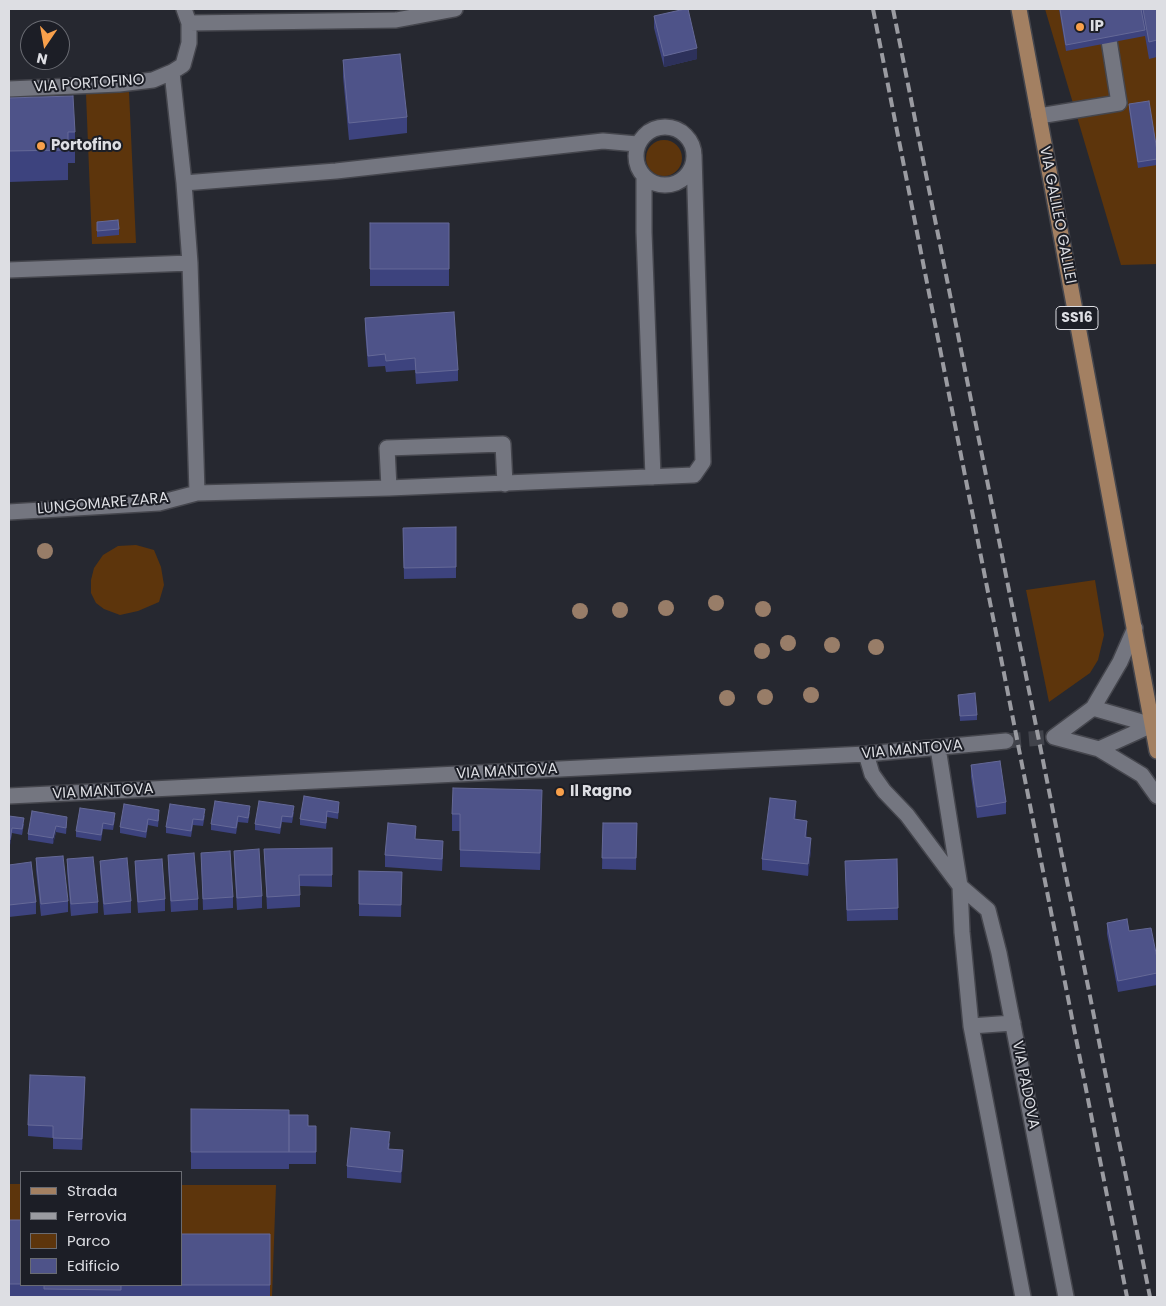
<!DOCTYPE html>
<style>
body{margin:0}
#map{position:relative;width:1166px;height:1306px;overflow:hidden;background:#262830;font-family:Poppins,sans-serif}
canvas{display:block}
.frame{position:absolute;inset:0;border:10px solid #dddee3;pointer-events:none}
.legend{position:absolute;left:20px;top:1171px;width:162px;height:115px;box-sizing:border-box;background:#1c1e26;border:1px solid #696b72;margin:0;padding:6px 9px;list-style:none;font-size:15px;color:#dddee3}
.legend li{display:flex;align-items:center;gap:10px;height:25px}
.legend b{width:25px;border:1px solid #696b72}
.north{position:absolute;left:20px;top:20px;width:50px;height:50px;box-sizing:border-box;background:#1c1e26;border:1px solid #696b72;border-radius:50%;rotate:192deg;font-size:14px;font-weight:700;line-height:20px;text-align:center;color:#dddee3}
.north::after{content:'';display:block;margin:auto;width:18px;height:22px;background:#f8a04b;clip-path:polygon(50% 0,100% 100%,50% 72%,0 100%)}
</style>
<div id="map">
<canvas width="1166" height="1306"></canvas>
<div class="frame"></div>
<ul class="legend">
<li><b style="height:6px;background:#a38062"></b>Strada</li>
<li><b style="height:6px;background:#9a9ba1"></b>Ferrovia</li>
<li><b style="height:14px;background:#5d350c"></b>Parco</li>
<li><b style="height:14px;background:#4e5389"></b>Edificio</li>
</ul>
<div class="north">N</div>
</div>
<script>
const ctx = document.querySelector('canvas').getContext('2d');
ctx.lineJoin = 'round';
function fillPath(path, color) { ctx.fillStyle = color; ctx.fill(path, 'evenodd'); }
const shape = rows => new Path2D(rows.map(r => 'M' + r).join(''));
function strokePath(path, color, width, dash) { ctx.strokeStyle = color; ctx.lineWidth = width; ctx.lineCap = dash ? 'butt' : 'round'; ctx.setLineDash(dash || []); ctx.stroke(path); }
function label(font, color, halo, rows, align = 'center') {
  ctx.font = font + ' Poppins,sans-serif'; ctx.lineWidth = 4; ctx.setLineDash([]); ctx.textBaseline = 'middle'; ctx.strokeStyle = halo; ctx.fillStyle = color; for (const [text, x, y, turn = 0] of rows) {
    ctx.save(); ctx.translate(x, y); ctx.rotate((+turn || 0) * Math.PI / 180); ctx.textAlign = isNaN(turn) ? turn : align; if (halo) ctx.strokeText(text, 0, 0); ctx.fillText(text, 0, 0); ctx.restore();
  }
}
const green = shape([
 [1045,9,1157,9,1157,264,1121,265],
 [129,92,136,243,92,244,86,94],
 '646 158a18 18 0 1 1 36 0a18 18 0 1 1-36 0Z',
 [136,545,154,550,161,567,164,585,159,602,138,611,120,615,104,609,96,603,91,593,91,580,94,568,103,555,118,546],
 [1095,580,1104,635,1098,660,1090,673,1049,702,1026,590],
 [9,1184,21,1184,21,1285,181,1285,181,1185,276,1185,272,1297,9,1297]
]);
const minorTunnel = shape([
 [1006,741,1054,737]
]);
const minor = shape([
 [189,23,396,20,455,9],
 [172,72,184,183,190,263,197,493],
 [9,89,119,84,153,80,172,72,183,65,189,43,189,23,184,9],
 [1039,116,1119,103,1104,9],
 '636 156a29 29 0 1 1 58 0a29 29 0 1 1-58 0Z',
 [644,177,644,232,653,477],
 [184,183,336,171,603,141,637,144],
 [9,270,190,263],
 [389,488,387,448,503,444,505,484],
 [9,512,159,503,197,493,389,488,694,475,703,462,694,155],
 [1093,708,1152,725],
 [1054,737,1093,708,1120,662,1135,628],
 [1054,737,1099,749,1142,775,1157,796],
 [938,748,960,886,962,932,971,1026,1023,1297],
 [1099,749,1152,725],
 [866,754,872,774,884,791,907,815,960,886,988,910,999,953,1066,1297],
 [9,796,866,754,1006,741],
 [971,1026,1013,1023]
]);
const major = shape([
 [1019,9,1157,751]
]);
const rail = shape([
 [873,9,1127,1297],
 [893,9,1150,1297]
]);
const trees = [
 [45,551],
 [716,603],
 [666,608],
 [763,609],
 [620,610],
 [580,611],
 [788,643],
 [832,645],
 [876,647],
 [762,651],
 [811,695],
 [765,697],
 [727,698]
];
const wall = shape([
 [1059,9,1157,9,1157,57,1149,59,1145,36,1066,51],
 [654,16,697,59,664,67,654,28],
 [343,60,407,117,407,133,349,140,343,77],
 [9,98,75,132,75,163,68,163,68,180,9,182],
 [1129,104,1157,151,1157,165,1138,168,1129,110],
 [97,222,119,229,119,235,97,237],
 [370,223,449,223,449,286,370,286],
 [365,318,458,370,458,381,416,384,415,370,386,372,385,366,368,367,365,330],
 [456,527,456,578,404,579,403,528],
 [958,695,977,715,977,720,960,721],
 [971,765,1006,802,1006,814,977,818,971,777],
 [339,807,338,819,327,817,326,829,300,825,300,819],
 [542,807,540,870,460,867,460,831,452,831,452,814],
 [250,812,248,823,238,822,236,834,211,830,211,824],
 [294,812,292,823,282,822,280,834,255,830,255,824],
 [796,813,795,819,807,832,806,838,811,850,808,876,762,870,762,859],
 [205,815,203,826,193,825,191,837,166,833,166,827],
 [9,816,24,824,22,835,12,833,10,845,9,845],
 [159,816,158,827,148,825,146,838,120,833,120,827],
 [115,819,113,830,103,829,101,841,76,837,76,831],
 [67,822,66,834,56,832,53,844,28,840,28,834],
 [603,823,637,823,636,870,602,869],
 [332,848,332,887,300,886,300,907,267,909,264,849],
 [234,851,262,896,262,908,237,910,234,862],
 [201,853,233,897,233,908,203,910],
 [443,853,442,871,385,867,385,855],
 [168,855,198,899,198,910,171,912,168,867],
 [36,858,68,901,68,912,41,916,36,870],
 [67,859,98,902,98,913,71,916,67,871],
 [897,859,898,920,847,921,845,872],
 [100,861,131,901,131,913,104,915,100,872],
 [135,861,165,899,165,911,138,913,135,873],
 [9,865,36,902,36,914,9,917],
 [402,872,401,917,359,916,359,904],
 [1107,923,1129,931,1157,958,1157,985,1118,992,1107,934],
 [85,1089,82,1150,53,1149,53,1138,28,1136,28,1125],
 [191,1109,289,1115,308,1126,316,1126,316,1164,289,1164,289,1130,289,1169,191,1169],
 [390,1143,389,1149,403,1162,401,1183,347,1178,347,1166],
 [9,1220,21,1285,270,1234,270,1297,9,1297]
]);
const shadedWall = shape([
 [697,48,697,59,664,67,664,56],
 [542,790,542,807,540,870,540,853],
 [796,801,796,813,794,831,794,819],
 [807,821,807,832,805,849,805,837],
 [56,826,56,832,53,844,53,838],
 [12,828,12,833,10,845,10,840],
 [811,838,811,850,808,876,808,864],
 [85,1077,85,1089,82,1150,82,1139],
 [403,1150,403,1162,401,1183,401,1172]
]);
const building = shape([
 [685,9,688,9,697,48,664,56,654,16,685,9],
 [1060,9,1141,9,1145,30,1066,45,1060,9],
 [1143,9,1157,9,1157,40,1149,42,1143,9],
 [400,54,407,117,349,123,343,60,400,54],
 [73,96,75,132,68,132,68,150,9,151,9,98,73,96],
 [1149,101,1157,151,1157,159,1138,162,1129,104,1149,101],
 [118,220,119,229,97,231,97,222,118,220],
 [370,223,449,223,449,269,370,269,370,223],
 [454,312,458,370,416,373,415,358,386,361,385,354,368,356,365,318,454,312],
 [456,527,456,567,404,568,403,528,456,527],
 [975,693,977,715,960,716,958,695,975,693],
 [1000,761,1006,802,977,807,971,765,1000,761],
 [453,788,542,790,540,853,460,850,460,814,452,814,453,788],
 [304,796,339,802,338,813,327,811,326,823,300,819,304,796],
 [770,798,796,801,794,819,807,821,805,837,811,838,808,864,762,859,770,798],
 [215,801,250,806,248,818,238,816,236,828,211,824,215,801],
 [259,801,294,806,292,817,282,816,280,828,255,824,259,801],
 [124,804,159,810,158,821,148,819,146,832,120,827,124,804],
 [170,804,205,809,203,820,193,819,191,831,166,827,170,804],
 [80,808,115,813,113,825,103,823,101,835,76,831,80,808],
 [32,811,67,817,66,828,56,826,53,838,28,834,32,811],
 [9,816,24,818,22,829,12,828,10,840,9,839,9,816],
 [388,823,416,826,415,839,443,841,442,859,385,855,388,823],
 [603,823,637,823,636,858,602,858,603,823],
 [332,848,332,875,299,875,300,895,267,897,264,849,332,848],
 [259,849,262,896,237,898,234,851,259,849],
 [230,851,233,897,203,899,201,853,230,851],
 [194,853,198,899,171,901,168,855,194,853],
 [63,856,68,901,41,904,36,858,63,856],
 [93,857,98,902,71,904,67,859,93,857],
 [127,858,131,901,104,904,100,861,127,858],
 [162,859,165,899,138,902,135,861,162,859],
 [897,859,898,908,847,910,845,861,897,859],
 [31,862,36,902,9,905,9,865,31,862],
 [359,871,402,872,401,905,359,904,359,871],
 [1127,919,1129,931,1151,928,1157,958,1157,973,1118,981,1107,923,1127,919],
 [30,1075,85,1077,82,1139,53,1138,53,1126,28,1125,30,1075],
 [191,1109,289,1110,289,1152,191,1152,191,1109],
 [289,1115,308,1115,308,1126,316,1126,316,1152,289,1152,289,1115],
 [351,1128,390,1132,388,1149,403,1150,401,1172,347,1166,351,1128],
 [9,1220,21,1220,21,1284,9,1284,9,1220],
 [181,1234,270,1234,270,1285,121,1285,121,1290,44,1289,44,1285,181,1285,181,1234]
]);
const markers = [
 [1080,27,5,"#f8a04b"],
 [41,146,5,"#f8a04b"],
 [560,792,5,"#f8a04b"]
];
const shields = [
 [1077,318,42]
];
const shieldNames = [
 ["SS16",1077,318]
];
const poiNames = [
 ["IP",1090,27],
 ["Portofino",51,146],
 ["Il Ragno",570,792]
];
const streetNames = [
 ["VIA PORTOFINO",89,84,-4],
 ["VIA GALILEO GALILEI",1057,215,79],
 ["LUNGOMARE ZARA",103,504,-5],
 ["VIA MANTOVA",912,750,-5],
 ["VIA MANTOVA",507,772,-3],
 ["VIA MANTOVA",103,792,-3],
 ["VIA PADOVA",1025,1085,79]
];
fillPath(green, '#5d350c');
strokePath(minorTunnel, '#41434b', 15, [15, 8]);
strokePath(minor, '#45464d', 18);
strokePath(major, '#45464d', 18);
strokePath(minor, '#747680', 15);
strokePath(major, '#a38062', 15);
strokePath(rail, '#9a9ba1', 4, [10, 5]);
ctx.fillStyle = '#987d68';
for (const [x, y] of trees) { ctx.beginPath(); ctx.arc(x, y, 8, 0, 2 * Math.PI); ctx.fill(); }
fillPath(wall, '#3d437e');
fillPath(shadedWall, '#2d315a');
fillPath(building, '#4e5389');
strokePath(building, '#656997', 1);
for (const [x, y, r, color] of markers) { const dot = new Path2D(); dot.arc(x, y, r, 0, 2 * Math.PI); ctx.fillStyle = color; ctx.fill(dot); strokePath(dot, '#1c1e26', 2); }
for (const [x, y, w] of shields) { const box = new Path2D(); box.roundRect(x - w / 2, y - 11.5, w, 23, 4); ctx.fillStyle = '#1c1e26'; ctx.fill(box); strokePath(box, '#dddee3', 1); }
label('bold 14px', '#dddee3', null, shieldNames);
label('bold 15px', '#dddee3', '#1c1e26', poiNames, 'left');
label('15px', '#dddee3', '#1c1e26', streetNames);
</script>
